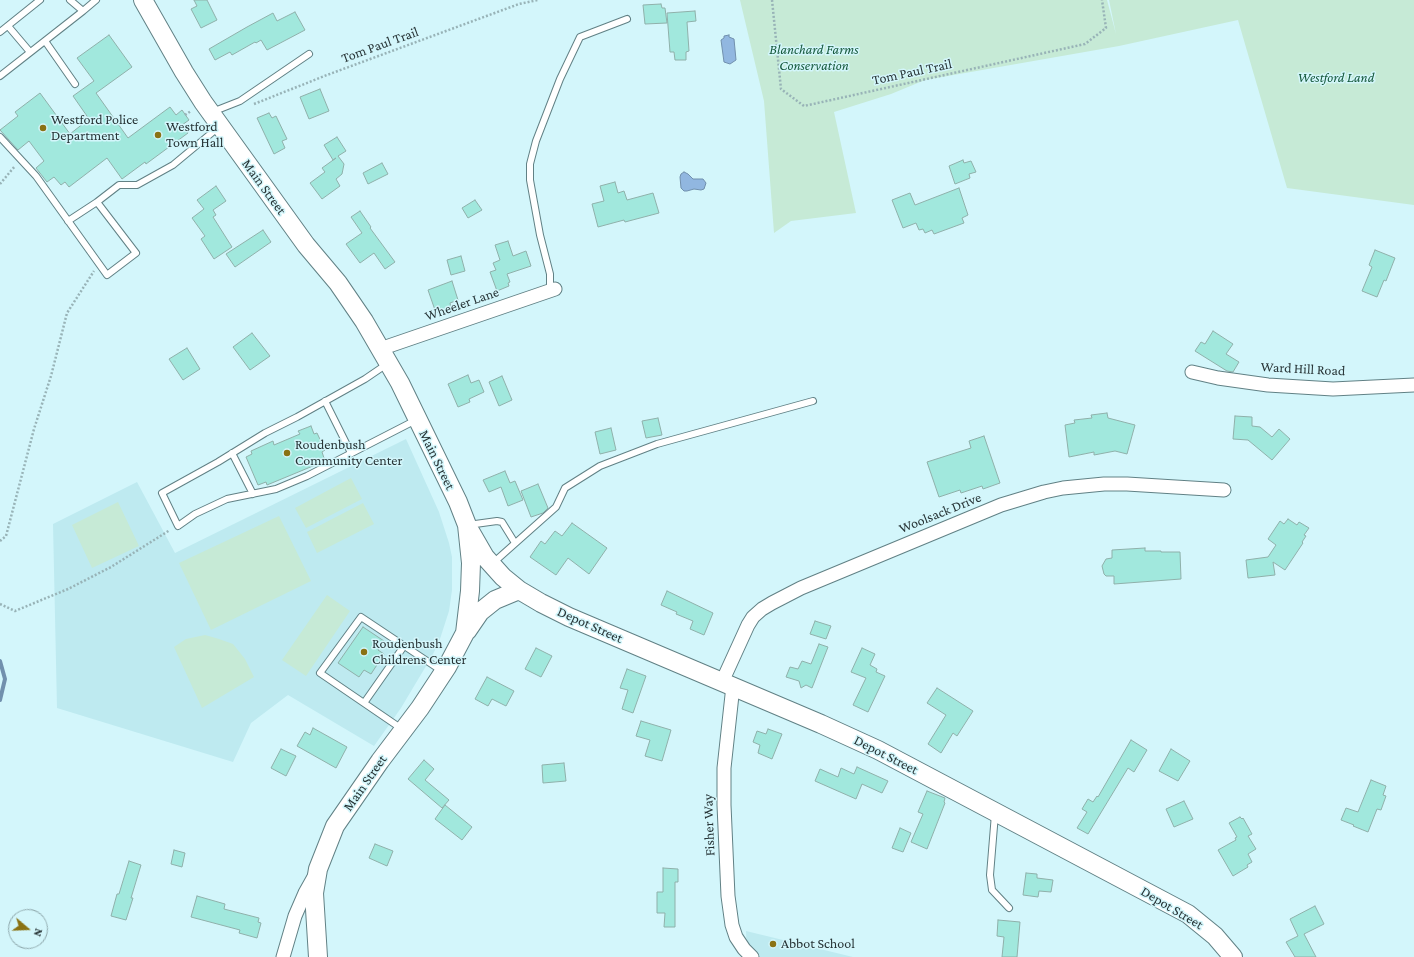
<!DOCTYPE html>
<style>
body{margin:0}
#map{position:relative;width:1414px;height:957px;overflow:hidden;background:#d3f6fb;font-family:"Crimson Pro",serif}
canvas{display:block}
.north{position:absolute;left:8px;top:909px;width:40px;height:40px;box-sizing:border-box;background:#d3f6fb;border:1px solid #8ea8ac;border-radius:50%;rotate:109deg;font-size:11px;font-weight:700;line-height:16px;text-align:center;color:#273436}
.north::after{content:'';display:block;margin:auto;width:14px;height:18px;background:#8a7214;clip-path:polygon(50% 0,100% 100%,50% 72%,0 100%)}
</style>
<div id="map">
<canvas width="1414" height="957"></canvas>
<div class="north">N</div>
</div>
<script>
const ctx = document.querySelector('canvas').getContext('2d');
ctx.lineJoin = 'round';
function fillPath(path, color) { ctx.fillStyle = color; ctx.fill(path, 'evenodd'); }
const shape = rows => new Path2D(rows.map(r => 'M' + r).join(''));
function strokePath(path, color, width, dash) { ctx.strokeStyle = color; ctx.lineWidth = width; ctx.lineCap = dash ? 'butt' : 'round'; ctx.setLineDash(dash || []); ctx.stroke(path); }
function label(font, color, halo, rows, align = 'center') {
  ctx.font = font + ' "Crimson Pro",serif'; ctx.lineWidth = 3; ctx.setLineDash([]); ctx.textBaseline = 'middle'; ctx.strokeStyle = halo; ctx.fillStyle = color; for (const [text, x, y, turn = 0] of rows) {
    ctx.save(); ctx.translate(x, y); ctx.rotate((+turn || 0) * Math.PI / 180); ctx.textAlign = isNaN(turn) ? turn : align; if (halo) ctx.strokeText(text, 0, 0); ctx.fillText(text, 0, 0); ctx.restore();
  }
}
const built = shape([
 [406,439,439,512,449,543,452,557,452,590,449,611,439,642,432,656,401,708,374,746,288,695,251,723,233,762,57,708,53,524,137,482,175,553],
 [746,931,853,957,747,957]
]);
const green = shape([
 [740,0,1107,0,1116,34,1109,0,1414,0,1414,205,1287,188,1238,20,1119,46,925,80,891,94,834,112,856,213,791,221,774,233,764,101],
 [351,478,362,499,306,528,295,508],
 [118,502,139,546,92,568,72,525],
 [363,503,374,524,317,553,307,532],
 [279,516,311,581,211,630,179,563],
 [327,595,350,611,306,676,282,660],
 [205,635,219,639,233,644,245,659,254,677,202,708,174,647,186,639]
]);
const water = shape([
 [729,35,729,37,734,39,736,60,730,64,724,62,721,40,724,38,724,36,729,35],
 [684,172,688,174,693,179,703,179,706,183,704,189,701,190,694,189,687,191,684,191,681,188,680,177,681,174,684,172]
]);
const stream = shape([
 [0,661,5,679,0,700]
]);
const building = shape([
 [194,0,207,0,217,20,201,28,191,9,197,6,194,0],
 [661,4,662,8,665,8,667,23,645,24,643,5,661,4],
 [695,11,696,21,687,22,689,51,686,52,686,60,675,60,674,52,670,52,667,13,695,11],
 [295,12,305,30,267,50,261,40,256,43,255,42,232,55,230,52,215,60,209,49,247,27,273,13,277,21,295,12],
 [109,35,132,67,96,93,128,138,170,107,176,115,182,110,189,120,182,125,188,133,146,164,145,162,122,179,107,158,69,187,65,182,61,185,54,177,47,182,36,168,44,161,29,141,18,150,0,130,18,116,15,112,40,93,70,134,89,119,73,96,94,81,77,58,109,35],
 [320,89,329,111,309,119,300,97,320,89],
 [269,113,272,118,276,116,287,139,282,141,285,148,274,154,257,118,269,113],
 [337,137,346,151,338,156,344,164,342,174,336,179,340,186,322,199,310,183,325,172,322,168,336,158,333,160,324,145,337,137],
 [963,160,964,163,971,161,976,172,969,174,970,178,955,184,949,166,963,160],
 [382,163,388,174,368,184,363,173,382,163],
 [615,182,618,193,624,191,627,200,653,193,659,213,625,222,624,220,598,227,592,204,604,201,600,186,615,182],
 [216,186,226,201,213,210,216,215,213,217,232,247,214,259,201,239,205,236,192,218,204,209,197,200,216,186],
 [959,188,968,215,962,218,964,223,934,234,932,230,925,233,923,229,919,230,916,223,903,228,892,200,910,193,915,205,959,188],
 [475,200,482,210,468,218,462,208,475,200],
 [360,211,371,227,370,228,395,262,385,269,374,253,360,263,346,244,362,233,351,217,360,211],
 [263,230,271,242,235,267,226,254,263,230],
 [508,241,513,256,526,251,531,266,507,274,510,282,508,283,509,286,497,291,490,272,496,270,493,263,500,260,495,245,508,241],
 [1375,250,1395,258,1386,281,1384,280,1377,297,1362,291,1372,267,1369,265,1375,250],
 [461,256,465,271,451,275,447,260,461,256],
 [452,281,458,300,450,303,451,308,436,313,428,290,452,281],
 [1213,331,1233,344,1226,354,1239,362,1233,372,1227,371,1195,351,1201,342,1205,344,1213,331],
 [252,333,270,356,250,370,233,347,252,333],
 [187,348,200,369,183,380,169,359,187,348],
 [468,375,471,383,479,380,484,392,469,399,470,402,458,407,448,384,468,375],
 [502,376,512,400,499,406,489,382,502,376],
 [1107,413,1108,418,1135,425,1127,454,1115,451,1094,455,1094,452,1069,457,1065,425,1075,423,1074,420,1092,418,1091,415,1107,413],
 [1235,416,1252,417,1252,426,1260,427,1272,437,1279,429,1290,439,1272,460,1248,440,1233,439,1235,416],
 [658,418,662,435,646,438,642,421,658,418],
 [311,426,314,434,317,433,325,450,322,452,325,461,267,485,266,482,258,485,246,457,252,454,251,451,273,441,274,445,300,434,298,431,311,426],
 [611,428,616,450,600,454,595,432,611,428],
 [984,436,1000,483,983,489,982,486,961,493,960,490,939,497,927,462,971,448,969,441,984,436],
 [505,471,510,483,515,481,523,500,508,506,501,487,489,492,483,480,505,471],
 [538,484,548,508,543,513,531,517,521,491,538,484],
 [1288,519,1297,525,1299,522,1309,528,1304,535,1306,536,1302,542,1303,543,1285,570,1273,562,1275,575,1248,578,1246,560,1268,557,1276,545,1268,539,1280,521,1284,524,1288,519],
 [572,523,607,548,589,574,568,558,556,575,530,557,541,541,545,544,555,531,562,536,572,523],
 [1145,548,1145,551,1161,551,1161,552,1180,552,1181,579,1114,584,1114,576,1106,576,1104,574,1102,566,1106,559,1112,558,1112,550,1145,548],
 [667,591,713,613,704,635,690,629,693,621,676,614,677,612,661,605,667,591],
 [815,621,831,626,826,639,810,634,815,621],
 [363,627,384,641,378,650,384,654,371,674,364,670,359,677,338,663,363,627],
 [819,644,828,647,812,688,806,685,801,688,799,681,786,677,790,667,798,669,802,661,811,664,819,644],
 [536,648,552,656,541,677,525,669,536,648],
 [862,648,875,654,870,665,877,669,876,672,885,676,868,712,853,705,866,678,851,672,862,648],
 [627,669,646,676,633,713,622,709,628,690,620,688,627,669],
 [487,677,514,691,506,706,492,699,488,706,475,699,487,677],
 [937,688,973,711,957,736,953,733,941,753,928,744,946,715,927,703,937,688],
 [641,721,671,730,662,761,645,756,650,740,636,736,641,721],
 [313,728,347,747,336,768,297,746,305,732,310,735,313,728],
 [768,729,782,734,772,759,758,753,760,745,753,742,757,731,766,734,768,729],
 [1131,740,1147,750,1134,772,1128,768,1088,834,1077,828,1087,812,1082,809,1088,799,1093,802,1097,796,1098,797,1131,740],
 [281,749,296,756,286,776,271,768,281,749],
 [1171,749,1190,761,1178,781,1159,771,1171,749],
 [424,760,434,769,425,780,449,800,442,808,408,779,424,760],
 [564,763,566,781,543,783,542,765,564,763],
 [857,767,888,781,882,793,862,784,856,799,815,781,820,769,838,777,841,768,854,774,857,767],
 [1371,780,1386,786,1383,795,1386,796,1381,810,1377,809,1368,832,1353,826,1354,825,1341,820,1346,808,1358,812,1371,780],
 [927,791,945,798,944,802,945,803,927,849,911,842,923,814,918,812,927,791],
 [1184,801,1193,819,1174,827,1166,809,1184,801],
 [445,805,472,827,462,840,435,819,445,805],
 [1240,817,1242,819,1243,818,1252,834,1248,836,1256,849,1248,854,1252,862,1247,865,1248,867,1233,876,1218,850,1236,840,1235,838,1237,837,1229,823,1240,817],
 [900,828,911,833,903,852,892,848,900,828],
 [375,844,393,851,387,866,369,858,375,844],
 [174,850,185,853,182,867,171,864,174,850],
 [129,861,141,865,131,898,133,898,126,920,111,916,117,894,119,894,129,861],
 [663,868,678,869,678,882,675,882,675,927,664,927,665,913,657,913,657,892,663,892,663,868],
 [1026,873,1037,874,1037,878,1053,880,1051,892,1039,891,1038,897,1023,895,1026,873],
 [197,896,225,904,224,909,259,918,258,922,261,923,257,938,239,933,240,930,191,917,197,896],
 [1315,906,1324,924,1304,934,1316,957,1295,957,1286,942,1298,936,1290,919,1315,906],
 [998,920,1020,922,1017,957,1002,957,1004,937,997,936,998,920]
]);
const path = shape([
 [772,0,781,89,804,106,1085,44,1106,28,1102,0],
 [254,104,327,75,519,4,538,0],
 [185,115,191,111],
 [0,184,15,166],
 [0,541,6,536,34,429,51,376,67,313,94,271],
 [0,604,15,611,68,589,111,567,170,530]
]);
const service = shape([
 [70,0,83,11,96,0],
 [8,26,30,52],
 [0,32,40,0],
 [45,41,75,84],
 [0,76,83,11],
 [212,112,240,101,309,54],
 [0,137,36,176,107,275,136,253,97,202,119,185,137,185,173,165,220,126],
 [68,221,97,202],
 [550,291,550,274,540,235,530,180,530,164,536,141,560,79,580,37,627,19],
 [387,364,365,379,297,417,265,433,218,462,162,493,178,526,195,514,227,499,276,489,307,476,416,420],
 [325,401,351,453],
 [232,453,253,494],
 [468,525,497,521,502,522,515,543],
 [493,563,556,507,565,488,600,466,657,444,813,401],
 [364,703,404,646],
 [402,729,320,673,361,617,442,671],
 [995,814,990,875,992,890,1009,908]
]);
const minor = shape([
 [380,349,555,289],
 [1192,372,1218,378,1268,385,1333,389,1414,385],
 [722,682,748,625,753,617,762,609,772,603,801,588,1001,505,1044,492,1063,488,1104,484,1127,484,1224,490],
 [733,686,724,768,724,805,728,896,732,925,736,937,744,949,752,957],
 [283,957,295,916,305,893,314,877]
]);
const secondary = shape([
 [143,0,184,72,203,102,306,245,338,283,364,321,400,383,458,502,467,525,471,563,470,591,465,633,447,667,420,708,380,761,335,826,318,869,314,893,318,957],
 [470,531,485,557,503,577,519,590],
 [467,631,480,612,495,600,519,590,541,603,569,617,821,724,878,750,1188,914,1215,936,1233,957]
]);
const markers = [
 [43,128,4,"#8a7214"],
 [158,135,4,"#8a7214"],
 [287,453,4,"#8a7214"],
 [364,652,4,"#8a7214"],
 [773,944,4,"#8a7214"]
];
const streetNames = [
 ["Tom Paul Trail",380,45,-20],
 ["Tom Paul Trail",912,72,-12],
 ["Main Street",264,187,54],
 ["Wheeler Lane",462,304,-19],
 ["Ward Hill Road",1303,369,3],
 ["Main Street",437,460,64],
 ["Woolsack Drive",940,513,-22],
 ["Depot Street",590,625,24],
 ["Depot Street",886,755,27],
 ["Main Street",365,783,-55],
 ["Fisher Way",709,825,-92],
 ["Depot Street",1172,908,31]
];
const parkNames = [
 ["Blanchard Farms",814,50],
 ["Conservation",814,66],
 ["Westford Land",1336,78]
];
const poiNames = [
 ["Westford Police",51,120],
 ["Department",51,136],
 ["Westford",166,127],
 ["Town Hall",166,143],
 ["Roudenbush",295,445],
 ["Community Center",295,461],
 ["Roudenbush",372,644],
 ["Childrens Center",372,660],
 ["Abbot School",781,944]
];
fillPath(built, '#beeaf0');
fillPath(green, '#c6ead6');
fillPath(water, '#91b7e0');
strokePath(water, '#7190ad', 1);
strokePath(stream, '#7190ad', 4);
fillPath(building, '#a1e8dd');
strokePath(building, '#8fb0aa', 1);
strokePath(service, '#618185', 8);
strokePath(minor, '#618185', 15);
strokePath(secondary, '#618185', 20);
strokePath(path, '#98b3b7', 2.5, [2, 2]);
strokePath(service, '#fff', 6);
strokePath(minor, '#fff', 13);
strokePath(secondary, '#fff', 18);
for (const [x, y, r, color] of markers) { const dot = new Path2D(); dot.arc(x, y, r, 0, 2 * Math.PI); ctx.fillStyle = color; ctx.fill(dot); strokePath(dot, '#d3f6fb', 1.5); }
label('14px', '#273436', '#d3f6fb', streetNames);
label('italic 14px', '#16593c', '#d3f6fb', parkNames);
label('14px', '#273436', '#d3f6fb', poiNames, 'left');
</script>
